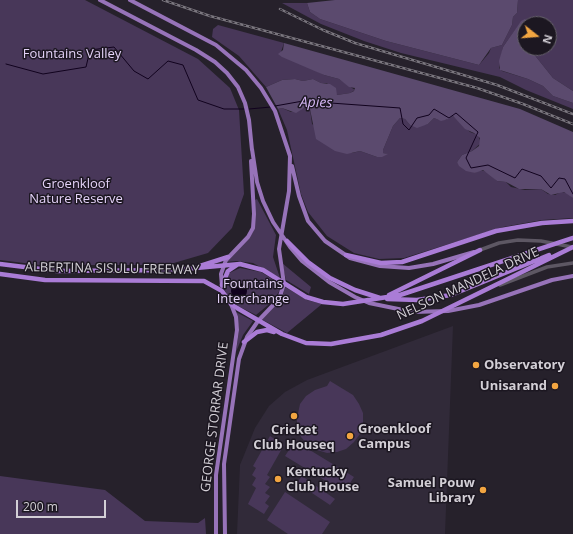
<!DOCTYPE html>
<style>
body{margin:0}
#map{position:relative;width:573px;height:534px;overflow:hidden;background:#26212b;font-family:"Open Sans",sans-serif}
canvas{display:block}
.north{position:absolute;left:517px;top:16px;width:40px;height:40px;box-sizing:border-box;background:#1c1721;border:1px solid #656169;border-radius:50%;rotate:107deg;font-size:11px;font-weight:700;line-height:16px;text-align:center;color:#d3cfd6}
.north::after{content:'';display:block;margin:auto;width:14px;height:18px;background:#f2a541;clip-path:polygon(50% 0,100% 100%,50% 72%,0 100%)}
.scale{position:absolute;left:16px;top:500px;width:90px;height:18px;box-sizing:border-box;border:2px solid #d3cfd6;border-top:0;padding-left:5px;font-size:12px;line-height:14px;white-space:nowrap;color:#d3cfd6;-webkit-text-stroke:3px #1c1721;paint-order:stroke}
</style>
<div id="map">
<canvas width="573" height="534"></canvas>
<div class="north">N</div>
<div class="scale">200 m</div>
</div>
<script>
const ctx = document.querySelector('canvas').getContext('2d');
ctx.lineJoin = 'round';
function fill(path, color) {
  ctx.fillStyle = color;
  ctx.fill(path, 'evenodd');
}
function toPath(rows) {
  const path = new Path2D();
  for (const r of rows) {
    if (r.length === 3) {
      path.moveTo(r[0] + r[2], r[1]);
      path.arc(r[0], r[1], r[2], 0, 2 * Math.PI);
      continue;
    }
    path.moveTo(r[0], r[1]);
    for (let i = 2; i < r.length; i += 2) path.lineTo(r[i], r[i + 1]);
  }
  return path;
}
function stroke(path, color, width, dash) {
  ctx.strokeStyle = color;
  ctx.lineWidth = width;
  ctx.lineCap = dash ? 'butt' : 'round';
  ctx.setLineDash(dash || []);
  ctx.stroke(path);
}
function label(font, color, halo, rows, align = 'center') {
  ctx.font = font + ' "Open Sans",sans-serif';
  ctx.lineWidth = 3;
  ctx.setLineDash([]);
  ctx.textBaseline = 'middle';
  ctx.strokeStyle = halo;
  ctx.fillStyle = color;
  for (const [text, x, y, turn = 0] of rows) {
    ctx.save();
    ctx.translate(x, y);
    ctx.rotate((+turn || 0) * Math.PI / 180);
    ctx.textAlign = isNaN(turn) ? turn : align;
    if (halo) ctx.strokeText(text, 0, 0);
    ctx.fillText(text, 0, 0);
    ctx.restore();
  }
}
fill(toPath([
 [453,326,445,534,237,534,240,465,255,428,269,406,285,392,307,380]
]), '#312a39');
fill(toPath([
 [0,0,85,0,198,59,230,88,239,110,244,194,232,228,208,253,167,265,40,265,0,260],
 [518,0,573,0,573,91,553,78,529,48,549,48,549,24,528,24,527,21,520,23,503,47,499,68,502,71,528,79,543,86,553,96,573,103,573,109,526,90,500,77,401,53,364,41,321,24,282,3,307,3,310,12,320,19,386,41,479,65,489,53,491,48,502,45,512,25,513,17,517,13],
 [218,25,284,43,281,52,324,75,339,79,355,90,350,93,337,95,327,83,321,83,313,79,303,81,295,79,282,80,266,87,239,56,212,37,213,29],
 [282,108,291,112,304,108,310,109,312,124,352,153,360,151,377,157,387,154,383,153,383,150,393,126,400,118,405,119,410,125,421,125,428,124,434,118,439,120,446,120,453,116,470,132,478,135,481,143,472,151,462,155,457,162,475,173,480,170,488,172,497,181,506,182,511,187,525,190,541,189,548,194,555,195,561,192,569,193,573,198,573,218,542,220,503,227,404,258,379,259,354,253,327,236,308,212,301,194,287,130,278,109],
 [257,199,276,235,273,257,280,278,253,263,236,261,225,262,253,232,255,226,255,200],
 [282,263,311,287,309,294,286,280],
 [240,268,261,272,280,284,280,290,273,301,256,315,236,305,227,296,223,285,227,274],
 [285,287,307,300,322,304,287,333,261,319,282,298],
 [236,312,253,321,243,335,236,352,239,330],
 [330,381,353,395,359,404,363,413,363,424,360,434,354,442,346,449,337,452,327,453,317,450,308,445,301,437,297,428,297,418,300,404,306,396,315,390,327,386],
 [270,436,284,445,267,475,270,477,265,484,270,487,265,493,270,496,265,503,269,506,264,514,248,504,256,488,252,485,256,478,252,475,256,468,253,466],
 [295,441,354,477,344,492,285,456],
 [0,476,105,490,145,521,198,523,205,518,206,534,0,534],
 [302,476,335,499,330,505,297,483],
 [285,492,330,522,322,534,288,534,267,520]
]), '#483759');
fill(toPath([
 [335,0,518,0,517,13,513,17,512,25,502,45,491,48,479,65,386,41,320,19,310,12,307,3],
 [525,19,528,24,525,24,525,48,529,48,553,78,573,91,573,103,553,96,543,86,528,79,500,70,499,61,503,47,521,21],
 [284,43,520,109,573,132,573,198,564,192,551,195,541,189,519,189,506,182,497,181,483,170,475,173,466,171,459,166,457,162,462,155,472,151,479,146,480,138,474,133,465,129,453,116,449,119,441,121,434,118,428,124,417,128,410,125,405,119,400,118,393,126,383,150,383,153,388,154,382,157,377,157,360,151,347,154,335,151,316,139,310,109,304,108,296,113,282,108,278,109,266,87,282,80,295,79,303,81,313,79,321,83,330,84,336,88,337,95,350,93,354,91,355,88,349,87,339,79,324,75,282,57,278,54,283,50]
]), '#5b4a6e');
fill(toPath([
 [239,291,8]
]), '#11021e');
stroke(toPath([
 [6,64,43,74,86,67,90,50,114,47,134,71,148,79,168,61,183,65,198,100,224,109,245,109],
 [275,106,303,101,400,108,403,124,409,130,417,118,429,115,434,109,449,118,456,113,478,132,466,158,471,168,488,165,515,178,522,169,541,176,551,188,559,178,565,179,573,194],
 [249,109,271,107]
]), '#11021e', 1);
stroke(toPath([
 [480,250,499,243,518,240,541,241,572,247],
 [500,285,547,267,573,263]
]), '#5d5763', 3.5);
stroke(toPath([
 [100,0,196,50,215,62,227,73,238,87,245,103,249,120,252,150],
 [130,0,216,45,246,70,261,88,275,111,290,156,289,191,279,249,284,284,279,299,258,321,247,337,239,359,224,464,225,534],
 [252,149,257,182,263,201,273,222,290,247,302,261,329,282,355,297,369,303,413,312,448,311,479,305,552,280,573,276],
 [292,166,299,196,308,221,325,241,350,258,380,266,409,268,433,264,474,252],
 [222,286,221,274,226,260,248,237,253,228,254,214,251,161],
 [216,534,216,475,237,330,236,317,231,304]
]), '#9773b9', 4);
stroke(toPath([
 [287,241,308,262,330,278,355,290,380,298],
 [346,255,381,263,402,262,496,231,542,223,573,221],
 [0,264,57,271,174,270,240,264,263,270,306,297,323,302,343,304,400,295,573,238],
 [200,266,228,257],
 [0,274,45,280,204,281,222,291,231,304,237,308,282,334,306,343,331,344,381,335,422,321,573,247],
 [222,285,228,271,237,265],
 [389,295,480,250],
 [387,299,417,300,451,295,549,255],
 [244,342,257,332,267,330,274,332]
]), '#aa7cd6', 4.5);
const rail = toPath([
 [163,0,210,16,477,88,523,104,573,124],
 [280,9,323,30,355,43,497,85,573,114]
]);
stroke(rail, '#7a767e', 2.5);
stroke(rail, '#1c1721', 1, [3]);
for (const [x, y, r, color] of [
 [476,365,4,"#f2a541"],
 [555,386,4,"#f2a541"],
 [294,416,4,"#f2a541"],
 [350,436,4,"#f2a541"],
 [278,479,4,"#f2a541"],
 [483,490,4,"#f2a541"]
]) {
  const dot = new Path2D();
  dot.arc(x, y, r, 0, 2 * Math.PI);
  ctx.fillStyle = color;
  ctx.fill(dot);
  stroke(dot, '#1c1721', 1.5);
}
label('13px', '#e4d2f8', '#1c1721', [
 ["Fountains Valley",72,54],
 ["Groenkloof",76,184],
 ["Nature Reserve",76,199],
 ["Fountains",253,284],
 ["Interchange",253,299]
]);
label('13px', '#d3cfd6', '#1c1721', [
 ["ALBERTINA SISULU FREEWAY",112,269,1],
 ["NELSON MANDELA DRIVE",468,284,-25],
 ["GEORGE STORRAR DRIVE",215,417,-83]
]);
label('bold 13px', '#d3cfd6', '#1c1721', [
 ["Observatory",484,365],
 ["Unisarand",547,386,"right"],
 ["Groenkloof",358,429],
 ["Campus",358,444],
 ["Cricket",294,430,"center"],
 ["Club Houseq",294,445,"center"],
 ["Kentucky",286,472],
 ["Club House",286,487],
 ["Samuel Pouw",475,483,"right"],
 ["Library",475,498,"right"]
], 'left');
label('italic 14px', '#d5b7f5', '#1c1721', [
 ["Apies",316,103,1]
]);
</script>
